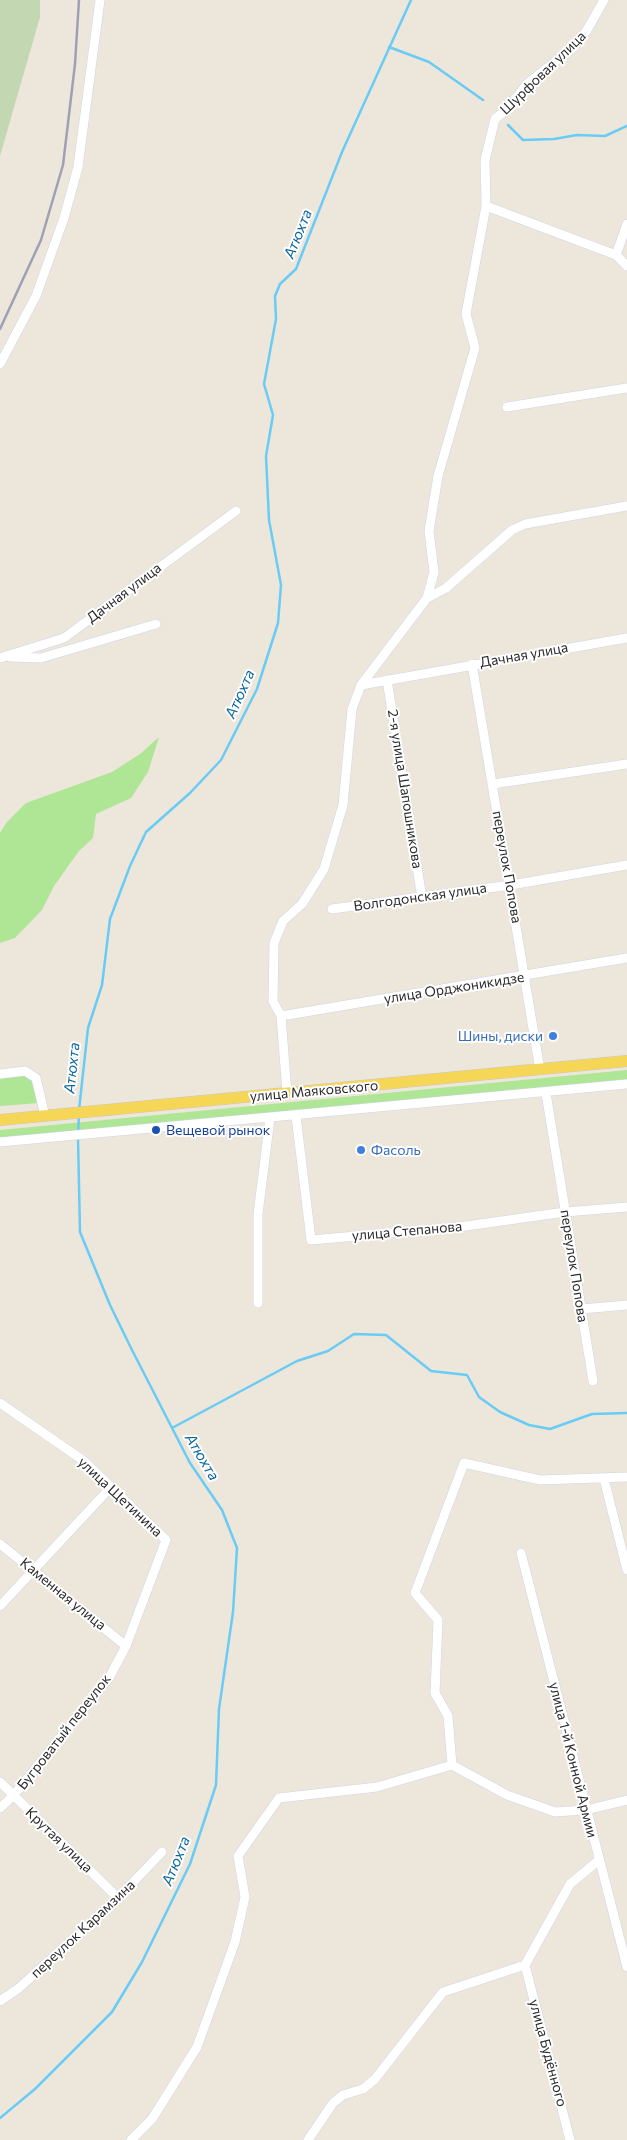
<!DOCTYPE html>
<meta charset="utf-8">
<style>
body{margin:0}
canvas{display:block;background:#ede6db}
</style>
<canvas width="627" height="2140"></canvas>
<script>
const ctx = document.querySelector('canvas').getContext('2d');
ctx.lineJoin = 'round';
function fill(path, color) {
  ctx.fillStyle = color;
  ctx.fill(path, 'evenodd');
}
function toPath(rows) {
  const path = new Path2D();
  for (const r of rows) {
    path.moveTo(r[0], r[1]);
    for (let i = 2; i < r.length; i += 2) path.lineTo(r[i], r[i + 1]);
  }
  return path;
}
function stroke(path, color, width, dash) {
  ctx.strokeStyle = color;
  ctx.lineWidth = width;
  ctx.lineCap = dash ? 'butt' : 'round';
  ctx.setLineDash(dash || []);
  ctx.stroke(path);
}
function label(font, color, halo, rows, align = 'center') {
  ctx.font = font + ' Commissioner,sans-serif';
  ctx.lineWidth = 4;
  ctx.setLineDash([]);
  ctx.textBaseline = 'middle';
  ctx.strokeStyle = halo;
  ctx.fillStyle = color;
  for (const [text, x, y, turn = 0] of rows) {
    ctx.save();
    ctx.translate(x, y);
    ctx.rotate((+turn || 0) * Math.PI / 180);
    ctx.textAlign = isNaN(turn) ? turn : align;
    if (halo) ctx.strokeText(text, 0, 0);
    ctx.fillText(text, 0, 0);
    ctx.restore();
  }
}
fill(toPath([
 [159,737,148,772,131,798,96,814,93,838,79,851,54,886,42,910,15,938,0,943,0,833,7,822,26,803,112,772,140,754],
 [627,1070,627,1080,0,1139,0,1130],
 [22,1074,34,1079,39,1103,0,1106,0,1076]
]), '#aee695');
fill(toPath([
 [0,0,40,0,40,17,0,156]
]), '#c3d7b2');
stroke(toPath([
 [389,47,429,62,483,100],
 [508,125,523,140,554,139,577,135,605,136,627,126],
 [79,1110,88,1028,102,985,110,919,130,866,146,832,190,793,221,760,257,689,278,623,281,585,269,520,266,456,273,415,264,384,276,319,275,296,280,284,296,269,342,152,411,0],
 [78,1133,79,1116],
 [172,1428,297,1361,328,1351,354,1334,386,1335,431,1371,467,1375,479,1397,500,1412,529,1425,550,1429,592,1414,627,1413],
 [0,2118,35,2089,112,2012,142,1962,190,1864,216,1785,219,1709,233,1612,237,1548,222,1510,190,1463,132,1350,110,1305,80,1232,78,1138]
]), '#6acbf4', 2.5);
const minor = toPath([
 [486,206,616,255,627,266],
 [616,255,627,224],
 [0,364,36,296,64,218,78,167,100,0],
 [507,407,627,388],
 [427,598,446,588,512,530,525,524,627,506],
 [10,657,41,658,156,624],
 [0,658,64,638,236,511],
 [472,664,540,1070],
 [387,680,422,898],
 [361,685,627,638],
 [493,784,627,764],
 [332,909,511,885,627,865],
 [281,1016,627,958],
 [0,1074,25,1071,36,1078,45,1116],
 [287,1093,281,1016,273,1001,274,943,283,921,302,904,324,869,343,805,352,709,361,685,427,598,434,572,429,531,438,476,475,348,466,314,486,206,485,160,495,119,507,109,528,83,574,47,587,30,604,0],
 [546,1093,593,1381],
 [296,1116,311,1240,459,1227,565,1212,627,1207],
 [0,1142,627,1084],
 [258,1303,258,1214,270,1118],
 [582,1309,627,1305],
 [0,1403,84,1461,166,1540,126,1646,109,1678,13,1796,0,1808],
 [604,1479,627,1570],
 [0,1544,126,1646],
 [521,1553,627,1967],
 [0,1606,111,1487],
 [452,1765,448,1716,435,1693,438,1620,415,1593,464,1463,540,1480,627,1477],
 [0,1782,118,1898],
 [525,1965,570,2140],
 [0,2001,19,1988,118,1898,162,1852],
 [131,2140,152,2119,197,2047,235,1942,245,1897,238,1856,279,1798,377,1787,452,1765,507,1795,555,1812,586,1810,627,1800],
 [308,2140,333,2103,343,2095,363,2089,375,2079,443,1992,525,1965,570,1884,599,1860]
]);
const major = toPath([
 [0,1120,627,1061]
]);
stroke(minor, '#d0d4e4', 10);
stroke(major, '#c8c8c8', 12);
stroke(minor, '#fff', 9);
stroke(major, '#f6d657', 11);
stroke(toPath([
 [0,329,41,240,63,165,75,64,79,0]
]), '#9ea1b5', 2.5);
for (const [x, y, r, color] of [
 [553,1036,5,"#3f7fe0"],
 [156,1130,5,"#1a4fb4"],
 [361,1150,5,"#3f7fe0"]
]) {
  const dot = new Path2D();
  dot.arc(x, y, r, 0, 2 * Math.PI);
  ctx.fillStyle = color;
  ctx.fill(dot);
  stroke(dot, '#fff', 2);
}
label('14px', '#2a2a2a', '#fff', [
 ["Шурфовая улица",543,73,-44],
 ["Дачная улица",124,593,-37],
 ["Дачная улица",524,655,-10],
 ["2-я улица Шапошникова",405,789,81],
 ["переулок Попова",507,867,80],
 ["Волгодонская улица",420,897,-8],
 ["улица Орджоникидзе",454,988,-9],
 ["улица Маяковского",314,1091,-5],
 ["улица Степанова",407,1231,-5],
 ["переулок Попова",574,1266,81],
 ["улица Щетинина",120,1497,43],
 ["Каменная улица",63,1594,39],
 ["Бугроватый переулок",64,1732,-52],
 ["улица 1-й Конной Армии",573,1760,76],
 ["Крутая улица",59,1840,44],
 ["переулок Карамзина",83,1929,-43],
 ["улица Будённого",548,2053,75]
]);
label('14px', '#366cbe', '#fff', [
 ["Шины, диски",543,1036],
 ["Фасоль",371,1150,"left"]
], 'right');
label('14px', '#164399', '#fff', [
 ["Вещевой рынок",166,1130]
], 'left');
label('italic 15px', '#0867a0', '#fff', [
 ["Атюхта",298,234,-68],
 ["Атюхта",240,694,-66],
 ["Атюхта",72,1068,-84],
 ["Атюхта",202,1457,59],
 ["Атюхта",176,1861,-68]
]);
</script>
